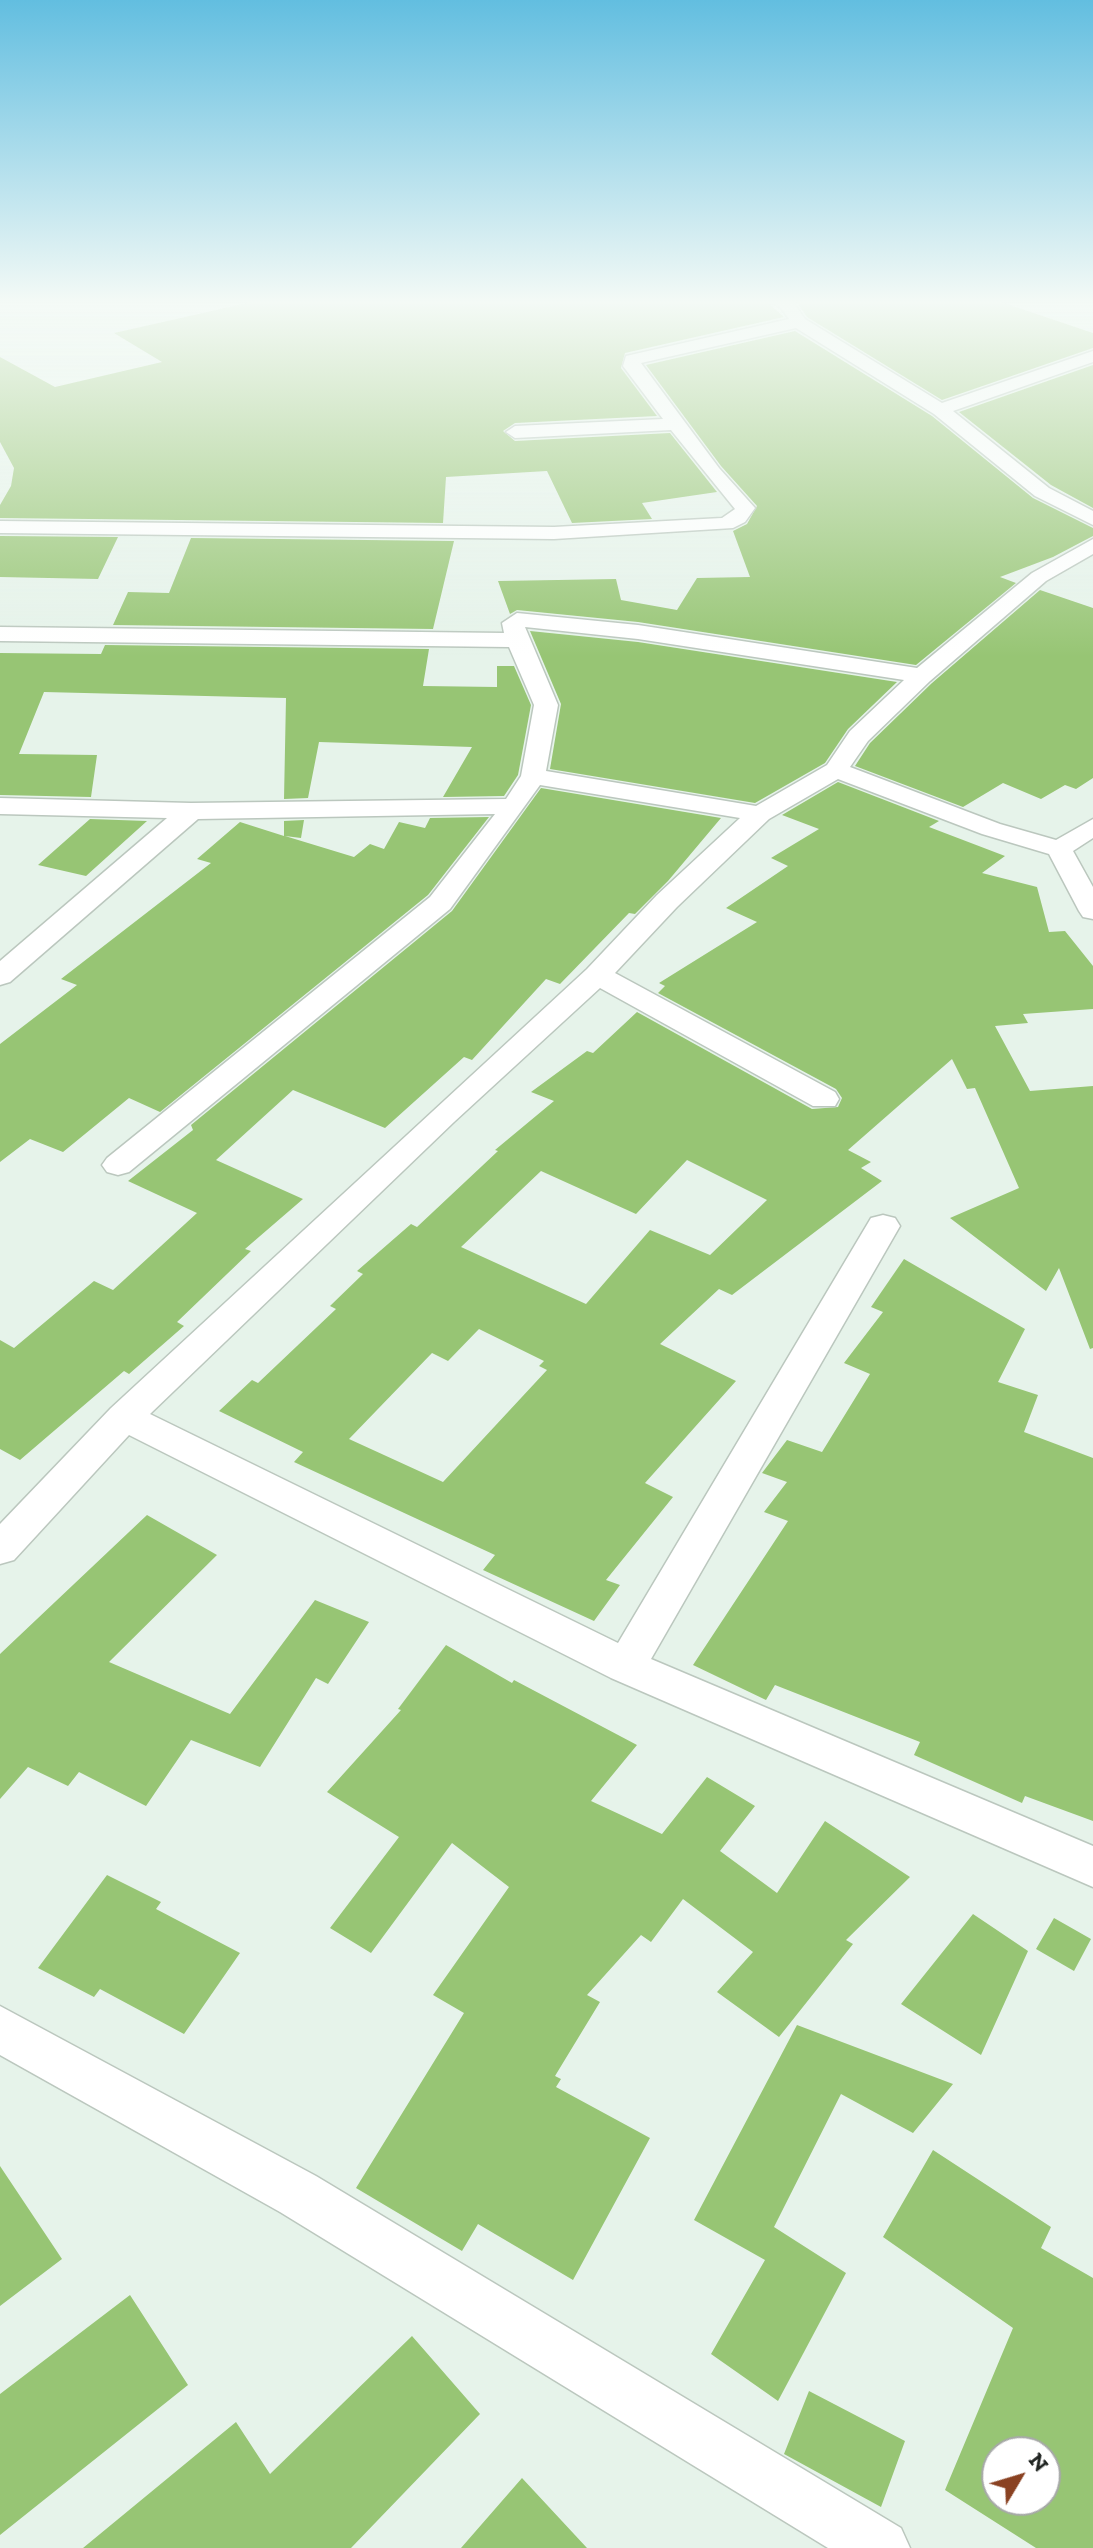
<!DOCTYPE html>
<style>
body{margin:0}
#map{position:relative;width:1093px;height:2548px;overflow:hidden;background:#e6f3ea;font-family:"Zilla Slab",serif}
canvas{display:block}
.north{position:absolute;left:981px;top:2436px;width:80px;height:80px;box-sizing:border-box;background:#fff;border:2px solid #a6a8a7;border-radius:50%;rotate:52deg;font-size:22px;font-weight:700;line-height:32px;text-align:center;color:#212522}
.north::after{content:'';display:block;margin:auto;width:28px;height:36px;background:#8a4222;clip-path:polygon(50% 0,100% 100%,50% 72%,0 100%)}
</style>
<div id="map">
<canvas width="1093" height="2548"></canvas>
<div class="north">N</div>
</div>
<script>
const ctx = document.querySelector('canvas').getContext('2d');
ctx.lineJoin = 'round';
function fill(path, color) {
  ctx.fillStyle = color;
  ctx.fill(path, 'evenodd');
}
function toPath(rows) {
  const path = new Path2D();
  for (const r of rows) {
    path.moveTo(r[0], r[1]);
    for (let i = 2; i < r.length; i += 2) path.lineTo(r[i], r[i + 1]);
  }
  return path;
}
function stroke(path, color, width, dash) {
  ctx.strokeStyle = color;
  ctx.lineWidth = width;
  ctx.lineCap = dash ? 'butt' : 'round';
  ctx.setLineDash(dash || []);
  ctx.stroke(path);
}
fill(toPath([
 [256,301,766,301,784,317,625,353,621,368,657,416,515,423,503,431,515,441,670,433,717,492,642,503,652,519,572,523,547,471,446,477,443,523,0,518,0,505,11,486,14,468,0,442,0,357,55,387,162,362,114,333],
 [796,301,998,301,1093,333,1093,348,942,400,807,317],
 [795,331,932,416,1033,498,1093,528,1093,536,1053,557,1000,577,1016,583,916,665,638,622,517,610,510,614,498,581,616,579,621,600,677,610,697,578,750,577,733,531,747,524,757,506,721,466,646,365],
 [1093,365,1093,508,1051,485,959,412],
 [0,536,118,537,98,579,0,577],
 [191,538,454,541,433,629,113,625,128,592,169,593],
 [1040,590,1093,608,1093,778,1076,789,1065,785,1041,799,1003,783,963,807,855,766,870,743,932,683],
 [530,631,638,642,897,682,848,729,825,763,755,803,550,769,561,704],
 [105,645,429,649,423,686,497,687,497,666,514,666,531,705,518,775,504,796,443,797,472,747,319,742,308,798,284,799,286,698,44,692,19,754,97,755,91,797,0,795,0,653,101,654],
 [838,782,939,821,929,827,1005,856,982,873,1037,887,1049,932,1065,931,1093,966,1093,1009,1023,1014,1028,1023,995,1026,1030,1091,1093,1086,1093,1348,1090,1349,1059,1268,1046,1291,950,1218,1019,1188,975,1088,967,1089,952,1059,848,1150,871,1162,861,1168,882,1181,732,1295,719,1289,660,1344,736,1381,645,1483,673,1497,606,1580,620,1585,594,1621,483,1570,495,1555,294,1462,303,1452,219,1411,252,1380,258,1383,336,1309,330,1306,363,1274,357,1271,411,1224,417,1227,498,1151,495,1150,554,1101,531,1092,587,1051,593,1053,637,1012,812,1109,838,1107,842,1098,836,1089,658,993,665,986,659,983,757,922,726,908,788,866,771,858,819,829,782,815],
 [687,1160,767,1200,710,1255,650,1230,586,1304,461,1247,541,1171,636,1214],
 [479,1329,544,1361,539,1366,547,1370,443,1482,349,1439,432,1353,448,1361],
 [541,788,721,818,668,881,635,914,629,913,560,984,546,979,472,1060,464,1057,385,1128,293,1090,216,1160,303,1199,245,1249,251,1251,177,1322,184,1326,129,1374,124,1371,20,1460,0,1449,0,1340,14,1348,94,1281,113,1290,197,1213,128,1181,193,1130,191,1125,452,911],
 [489,817,428,895,160,1112,129,1098,63,1152,30,1139,0,1162,0,1044,77,985,61,979,211,863,197,859,240,822,284,836,284,821,304,820,301,838,285,836,354,857,370,844,384,849,399,822,425,828,430,818],
 [90,819,147,821,86,876,38,865],
 [904,1259,1025,1329,998,1382,1038,1395,1024,1432,1093,1458,1093,1821,1025,1796,1022,1803,914,1755,920,1742,775,1685,766,1700,693,1665,788,1521,764,1512,787,1482,762,1473,787,1440,822,1452,870,1374,844,1363,883,1312,871,1307],
 [147,1515,217,1555,109,1662,230,1714,315,1600,369,1622,328,1684,316,1678,260,1767,191,1740,146,1806,79,1772,68,1786,28,1767,0,1799,0,1654],
 [446,1645,512,1683,514,1680,637,1745,591,1801,662,1834,707,1777,755,1806,720,1851,777,1893,825,1821,910,1877,846,1940,853,1944,779,2037,717,1992,753,1952,683,1899,651,1942,641,1935,587,1995,600,2002,555,2076,561,2079,556,2087,650,2138,573,2280,478,2224,462,2251,356,2188,464,2013,433,1995,509,1887,452,1843,371,1953,330,1928,399,1837,327,1792,401,1710,398,1709],
 [107,1875,161,1902,156,1909,240,1953,184,2034,100,1989,94,1997,38,1968],
 [973,1914,1028,1951,981,2055,901,2004],
 [1054,1918,1091,1939,1074,1971,1036,1949],
 [797,2025,953,2084,913,2133,841,2094,774,2227,846,2273,778,2401,711,2354,765,2260,694,2220],
 [933,2150,1051,2227,1041,2248,1093,2278,1093,2548,1036,2548,945,2490,1013,2328,883,2237],
 [997,2452,1045,2452,1045,2500,997,2500],
 [0,2166,62,2259,0,2306],
 [130,2295,188,2385,0,2535,0,2394],
 [412,2336,480,2414,351,2548,83,2548,236,2422,270,2474],
 [809,2391,905,2441,881,2507,784,2454],
 [522,2478,587,2548,461,2548]
]), '#97c574');
const street = toPath([
 [769,301,793,302,805,319,942,403,1093,351,1093,362,953,411,1049,488,1093,511,1093,525,1035,496,934,414,796,328,641,363,719,468,755,508,745,522,733,528,554,539,0,533,0,521,554,527,722,518,735,509,671,430,515,438,506,432,515,426,663,419,623,366,626,356,789,319,781,308,769,301],
 [1093,539,1093,554,1046,581,930,681,868,741,850,767,1000,824,1056,840,1093,819,1093,838,1073,851,1093,887,1093,919,1083,917,1079,911,1049,854,982,834,838,779,769,819,677,907,615,973,835,1092,839,1099,835,1106,813,1106,600,988,454,1122,150,1414,618,1643,871,1218,883,1215,895,1218,900,1226,651,1659,1093,1846,1093,1887,611,1678,129,1435,14,1560,0,1564,0,1524,111,1408,587,969,657,895,740,818,540,785,450,909,129,1172,118,1175,107,1172,102,1165,107,1158,430,897,495,814,198,819,10,982,0,985,0,961,167,818,0,814,0,798,191,803,506,799,521,776,534,705,509,647,0,641,0,627,504,633,502,623,517,613,638,625,917,668,1032,573,1093,539],
 [525,627,638,639,904,680,850,731,827,765,756,806,546,771,558,705,525,627],
 [0,2006,316,2176,901,2528,910,2548,828,2548,280,2212,0,2055,0,2006]
]);
stroke(street, '#bbc7be', 3);
fill(street, '#fff');
const sky = ctx.createLinearGradient(0, 0, 0, 657);
sky.addColorStop(0, '#62bee0');
sky.addColorStop(0.46, '#f4faf6');
sky.addColorStop(1, '#f4faf600');
ctx.fillStyle = sky;
ctx.fillRect(0, 0, 1093, 657);
</script>
